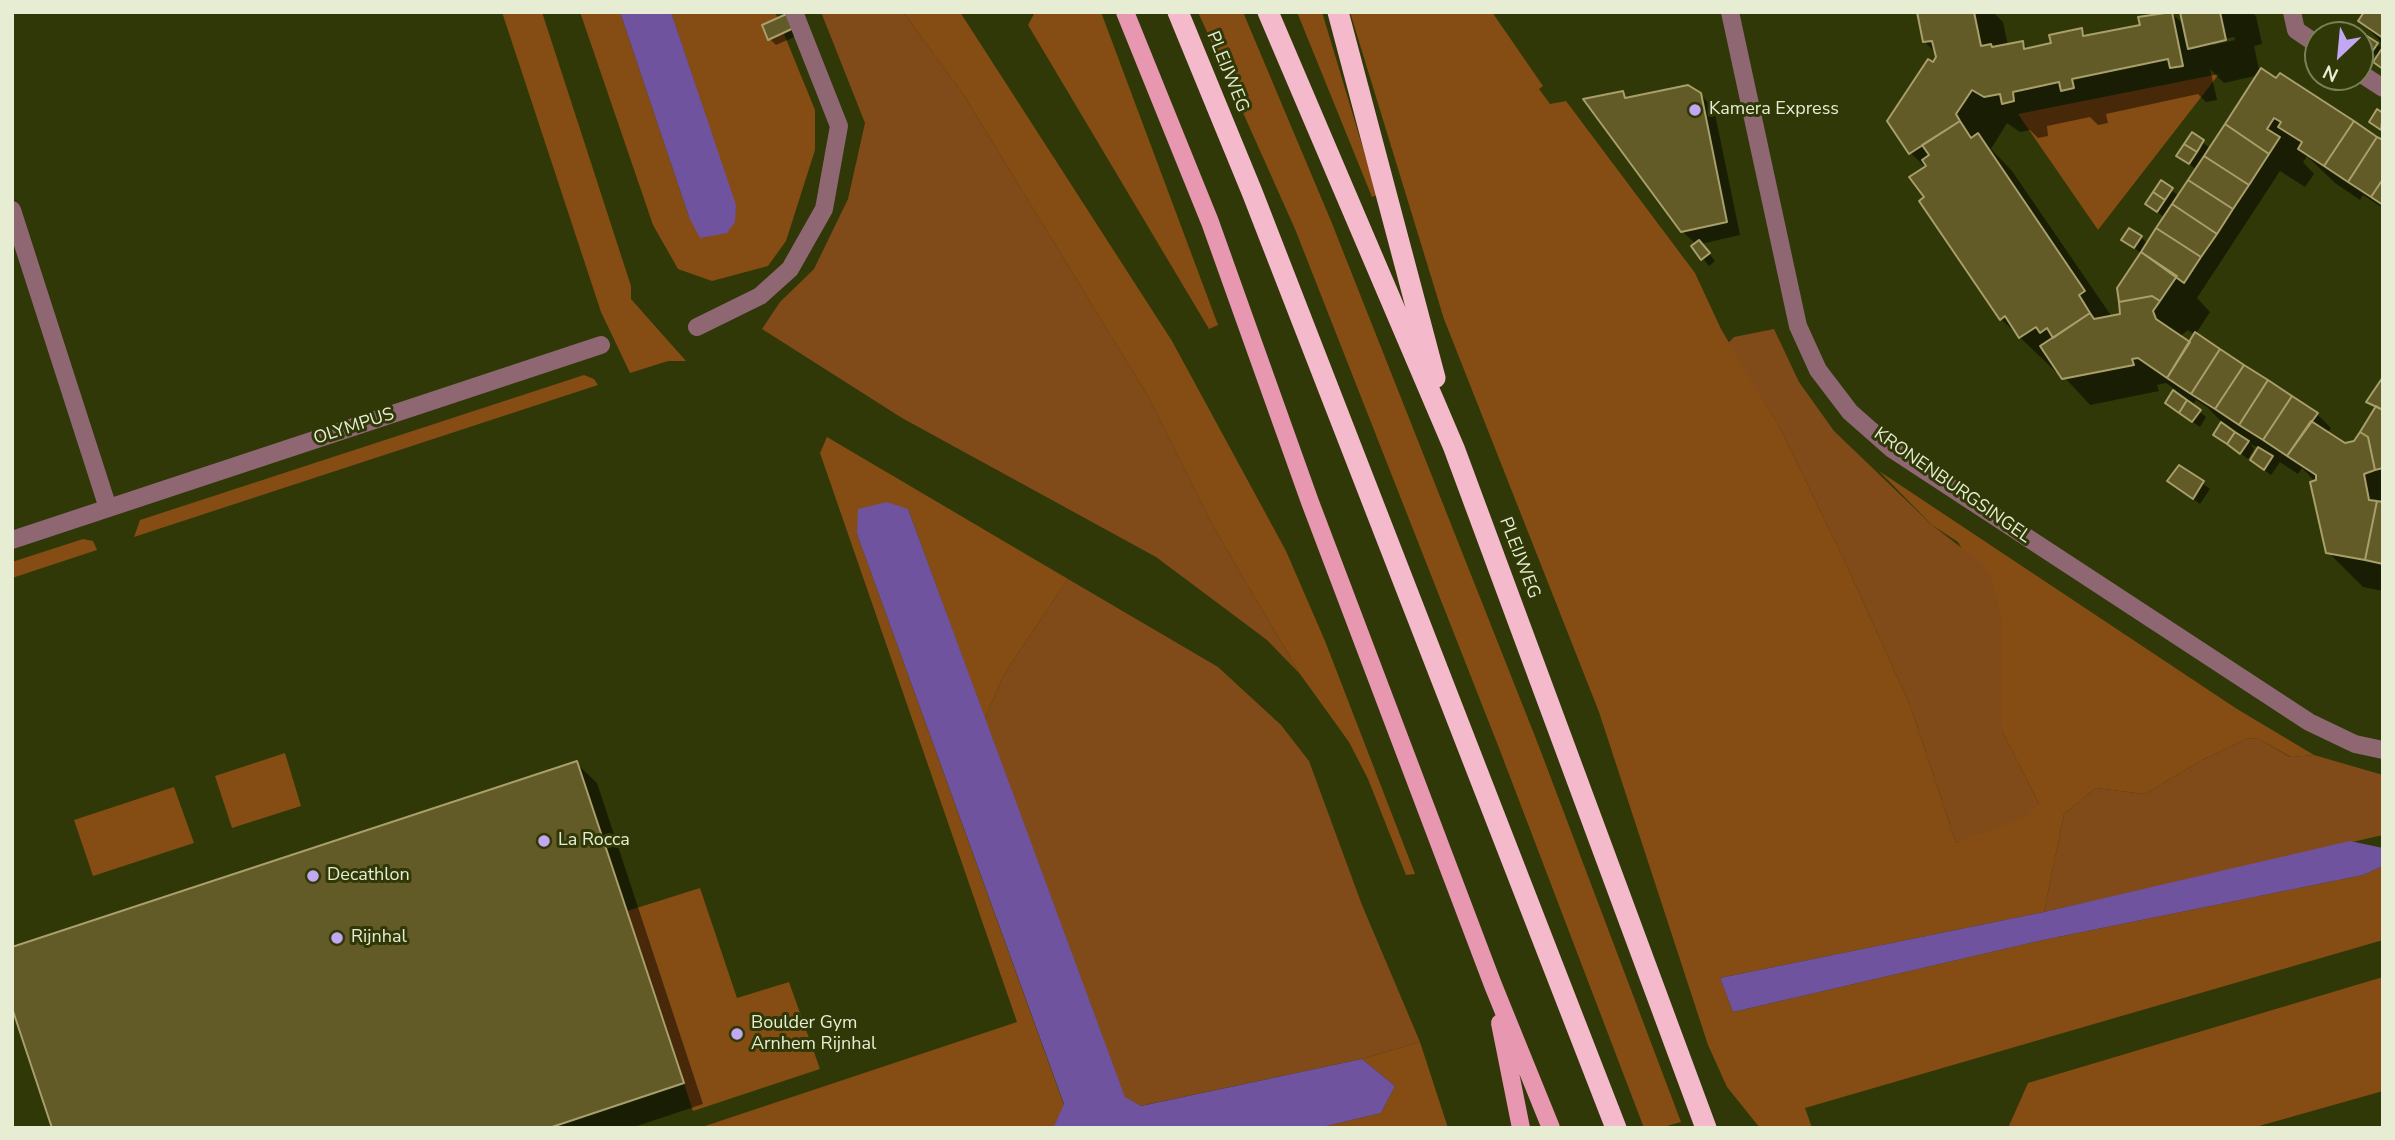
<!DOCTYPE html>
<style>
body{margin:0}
#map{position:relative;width:2395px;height:1140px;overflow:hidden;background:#2f3806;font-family:"Nunito Sans",sans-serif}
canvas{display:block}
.frame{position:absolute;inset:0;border:14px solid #e6edd3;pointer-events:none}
.north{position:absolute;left:2304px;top:21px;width:70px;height:70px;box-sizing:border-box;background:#2f3806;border:2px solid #788058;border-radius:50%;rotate:206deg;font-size:19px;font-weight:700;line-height:28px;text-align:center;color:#e6edd3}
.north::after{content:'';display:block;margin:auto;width:24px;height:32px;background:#c2a8f2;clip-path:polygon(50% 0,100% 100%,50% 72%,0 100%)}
</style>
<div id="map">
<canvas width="2395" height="1140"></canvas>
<div class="frame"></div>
<div class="north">N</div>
</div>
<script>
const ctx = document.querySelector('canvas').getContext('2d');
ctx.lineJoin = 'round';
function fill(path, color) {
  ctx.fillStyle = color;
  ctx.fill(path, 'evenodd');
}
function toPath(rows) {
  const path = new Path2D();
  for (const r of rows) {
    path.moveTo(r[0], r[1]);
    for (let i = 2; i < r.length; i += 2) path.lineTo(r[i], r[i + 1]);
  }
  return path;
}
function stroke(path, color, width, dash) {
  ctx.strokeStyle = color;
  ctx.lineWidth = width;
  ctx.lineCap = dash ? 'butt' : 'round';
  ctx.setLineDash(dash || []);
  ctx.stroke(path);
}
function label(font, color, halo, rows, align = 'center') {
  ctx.font = font + ' "Nunito Sans",sans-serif';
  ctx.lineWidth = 6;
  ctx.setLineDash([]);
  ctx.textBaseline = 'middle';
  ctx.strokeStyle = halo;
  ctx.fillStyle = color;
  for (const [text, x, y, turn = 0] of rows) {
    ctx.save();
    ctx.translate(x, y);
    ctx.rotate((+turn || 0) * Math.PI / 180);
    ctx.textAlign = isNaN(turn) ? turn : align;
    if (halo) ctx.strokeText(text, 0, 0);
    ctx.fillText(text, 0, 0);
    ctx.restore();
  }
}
fill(toPath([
 [502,12,542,12,631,286,631,299,686,361,668,361,630,373,601,312],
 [580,12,620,12,689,217,735,205,671,12,775,12,815,110,815,150,786,241,768,266,712,281,678,269,653,225],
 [903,12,960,12,1172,341,1286,551,1325,641,1415,874,1406,875,1368,779,1349,742,1300,674,1214,528,1149,398,963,94],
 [1035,12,1101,12,1218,325,1209,329,1028,25],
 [1198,12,1243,12,1331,221,1538,744,1681,1122,1660,1128,1644,1128,1499,748,1295,229],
 [1297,12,1322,12,1377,195,1372,197],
 [1350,12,1492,12,1543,86,1539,89,1550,104,1566,101,1695,273,1721,329,1781,430,1846,564,1910,705,1956,843,2039,804,2002,731,2002,618,1958,542,1932,525,1879,471,2237,709,2314,755,2291,757,2259,739,2249,738,2202,760,2145,794,2096,788,2064,814,2044,912,1720,978,1733,1012,2043,940,2363,875,2383,866,2383,940,1805,1108,1812,1128,1760,1128,1727,1087,1708,1045,1599,712,1444,319],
 [2219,74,2098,230,2018,114],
 [584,375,594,379,598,385,134,537,140,520],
 [827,437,1068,579,1003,676,985,719,908,509,857,534,1064,1105,1053,1128,699,1128,1017,1022,820,453],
 [83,539,93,541,97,550,12,578,12,562],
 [285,753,301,806,232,828,215,776],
 [174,787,194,843,93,876,74,820],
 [700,888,737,998,789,982,820,1069,693,1111,627,911],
 [2383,977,2383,1091,2252,1128,2008,1128,2028,1083],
 [1420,1042,1448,1128,1318,1128,1381,1113,1395,1086,1362,1059]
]), '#854d14');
fill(toPath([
 [821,12,903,12,963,94,1149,398,1214,528,1300,674,1267,640,1156,557,902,418,762,329,780,302,814,269,848,199,865,123],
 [1774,329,1799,382,1834,431,1932,525,1980,562,1991,576,2002,618,2002,731,2039,804,2027,816,1956,843,1910,705,1846,564,1781,430,1728,343,1734,337],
 [1068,579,1218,667,1281,725,1309,761,1362,905,1420,1042,1362,1059,1140,1106,1125,1098,985,719,1003,676],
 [2249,738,2259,739,2290,757,2314,755,2383,775,2383,835,2044,912,2064,814,2096,788,2145,794,2202,760]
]), '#804b19');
fill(toPath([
 [620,12,671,12,736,205,735,222,727,233,700,238,689,217],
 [887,502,908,509,1125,1097,1141,1106,1362,1059,1395,1086,1381,1113,1318,1128,1053,1128,1064,1104,857,534,858,509],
 [2350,841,2383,848,2383,866,2363,875,2043,940,1733,1012,1720,978,2044,912]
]), '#70539e');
fill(toPath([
 [1919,12,1993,12,2003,22,2008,46,2022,43,2029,49,2053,44,2081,30,2088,37,2142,26,2141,18,2170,12,2185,26,2181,12,2252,12,2256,16,2262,44,2254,46,2260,74,2383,142,2383,208,2363,195,2360,200,2335,183,2307,156,2303,162,2314,174,2305,187,2280,171,2197,298,2210,312,2195,335,2317,414,2331,428,2327,433,2345,445,2355,443,2376,410,2369,402,2383,380,2383,591,2363,587,2328,552,2316,482,2302,468,2298,474,2280,462,2271,475,2259,466,2259,449,2250,443,2254,449,2248,459,2215,435,2223,423,2207,407,2196,400,2192,406,2206,417,2200,427,2174,409,2167,403,2176,390,2166,383,2157,385,2159,391,2090,405,2058,370,2056,372,2001,319,1921,201,1926,198,1926,168,1911,153,1889,121,1934,64,1937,54,1925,42],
 [2234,37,2235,40,2213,45,2213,41],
 [2210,69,2224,83,2259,75,2211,149,2192,134,2178,156,2197,170,2179,196,2161,182,2147,204,2165,218,2148,244,2141,237,2123,239,2142,254,2122,315,2112,317,2012,171,1991,149,2007,123,2020,132,2030,130,2038,138,2048,136,2047,126,2090,117,2098,125,2108,123,2106,114,2198,94,2206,102,2217,100],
 [2188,330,2195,335,2190,344,2179,337],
 [2383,12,2383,44,2360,21],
 [791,14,803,33,776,45,770,39],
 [2377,44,2383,50,2383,69,2375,62,2378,57,2363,45],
 [1622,93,1628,99,1700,94,1714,109,1740,235,1701,244,1715,261,1709,266,1694,247,1696,244,1682,231],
 [2179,467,2210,489,2200,504,2170,481],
 [576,763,597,783,703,1104,631,1128,54,1128]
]), '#0007');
const building = toPath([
 [791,12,798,26,768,40,762,25,791,12],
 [1917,12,1974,12,1981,46,1991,44,1992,47,2023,41,2024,49,2051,43,2049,35,2082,28,2083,36,2140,25,2138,17,2172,12,2183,66,2170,68,2168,59,2072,79,2074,88,2061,91,2059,82,2013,92,2014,101,2002,104,2000,94,1984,97,1972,90,1956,114,1960,121,1909,154,1887,121,1928,59,1933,62,1936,57,1932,41,1923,42,1917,12],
 [2180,12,2220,12,2226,40,2188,49,2180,12],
 [2364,12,2383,12,2383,38,2358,21,2364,12],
 [2367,36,2378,43,2372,52,2361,45,2367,36],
 [2383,47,2383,69,2373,62,2383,47],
 [2261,68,2276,78,2280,73,2354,121,2324,166,2298,149,2302,142,2278,127,2281,122,2274,118,2267,129,2280,137,2269,154,2225,124,2261,68],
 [1688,85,1701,93,1727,222,1681,232,1583,99,1623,91,1625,98,1688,85],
 [2377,109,2383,113,2381,130,2369,122,2377,109],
 [1960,121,1971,138,1978,133,2085,291,2079,295,2090,313,2053,338,2047,328,2040,333,2036,327,2019,338,2005,316,2000,320,1919,201,1924,197,1909,177,1926,166,1922,160,1929,155,1922,145,1960,121],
 [2354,121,2377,137,2348,182,2324,166,2354,121],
 [2225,124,2269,154,2249,185,2204,156,2225,124],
 [2192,132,2204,140,2197,152,2184,144,2192,132],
 [2377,137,2383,140,2383,179,2371,197,2348,182,2377,137],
 [2184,144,2197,152,2189,164,2176,156,2184,144],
 [2204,156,2249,185,2233,209,2188,180,2204,156],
 [2383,179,2383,205,2371,197,2383,179],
 [2161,180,2173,188,2165,200,2153,192,2161,180],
 [2188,180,2233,209,2217,234,2172,204,2188,180],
 [2153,192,2165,200,2157,212,2145,204,2153,192],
 [2172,204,2217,234,2201,257,2156,228,2172,204],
 [2129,228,2142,236,2134,248,2121,240,2129,228],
 [2156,228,2201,257,2184,283,2141,252,2156,228],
 [1699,240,1710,253,1701,260,1691,246,1699,240],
 [2141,252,2177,276,2160,301,2152,296,2119,302,2117,288,2141,252],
 [2152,296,2160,301,2153,311,2156,319,2190,342,2167,378,2138,358,2132,359,2134,365,2062,379,2040,346,2090,313,2094,319,2120,314,2119,302,2152,296],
 [2195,332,2220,349,2191,394,2167,378,2195,332],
 [2220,349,2244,365,2215,409,2191,394,2220,349],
 [2244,365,2268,380,2239,425,2215,409,2244,365],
 [2383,377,2383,410,2366,402,2383,377],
 [2268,380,2292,396,2263,440,2239,425,2268,380],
 [2173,390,2187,400,2179,413,2165,403,2173,390],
 [2292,396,2318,413,2287,456,2263,440,2292,396],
 [2187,400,2201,410,2192,422,2179,413,2187,400],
 [2376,406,2383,410,2383,468,2375,470,2368,437,2360,432,2376,406],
 [2311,421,2345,443,2354,441,2360,432,2368,437,2375,470,2364,474,2369,500,2377,501,2365,560,2326,553,2310,482,2316,480,2316,475,2287,456,2311,421],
 [2221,422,2235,432,2227,444,2213,435,2221,422],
 [2235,432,2249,441,2240,454,2227,444,2235,432],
 [2258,447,2273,456,2264,470,2250,460,2258,447],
 [2179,465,2204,481,2193,499,2167,481,2179,465],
 [2377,501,2383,502,2383,564,2365,560,2377,501],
 [577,761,684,1083,549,1128,52,1128,12,1008,12,947,577,761]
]);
fill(building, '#625a27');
stroke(building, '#a89f6b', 2);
stroke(toPath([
 [1730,12,1798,326,1818,370,1850,412,1892,449,2309,722,2355,744,2383,750],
 [2292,12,2296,30,2318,45],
 [2360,73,2383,88],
 [12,210,108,508],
 [697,327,760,296,790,269,824,209,839,126,794,12],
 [12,540,601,345]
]), '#8e6772', 18);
stroke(toPath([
 [1125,12,1210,222,1310,502,1493,985,1551,1128],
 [1500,1023,1521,1128]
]), '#e897b0', 18);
stroke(toPath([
 [1178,12,1252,192,1616,1128],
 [1268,12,1454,448,1706,1128],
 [1338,12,1435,378]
]), '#f4b9ca', 21);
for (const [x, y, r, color] of [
 [1695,110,7,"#c2a8f2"],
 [544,841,7,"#c2a8f2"],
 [313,876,7,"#c2a8f2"],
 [337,938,7,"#c2a8f2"],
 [737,1034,7,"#c2a8f2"]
]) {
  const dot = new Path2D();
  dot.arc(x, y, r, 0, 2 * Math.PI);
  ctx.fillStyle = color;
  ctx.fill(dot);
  stroke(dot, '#2f3806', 2.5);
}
label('18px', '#e6edd3', '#2f3806', [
 ["PLEIJWEG",1227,72,68],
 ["OLYMPUS",354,427,-18],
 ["KRONENBURGSINGEL",1952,486,35],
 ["PLEIJWEG",1519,558,69]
]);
label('18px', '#e6edd3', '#2f3806', [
 ["Kamera Express",1709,110],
 ["La Rocca",558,841],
 ["Decathlon",327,876],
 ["Rijnhal",351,938],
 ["Boulder Gym",751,1024],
 ["Arnhem Rijnhal",751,1045]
], 'left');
</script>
